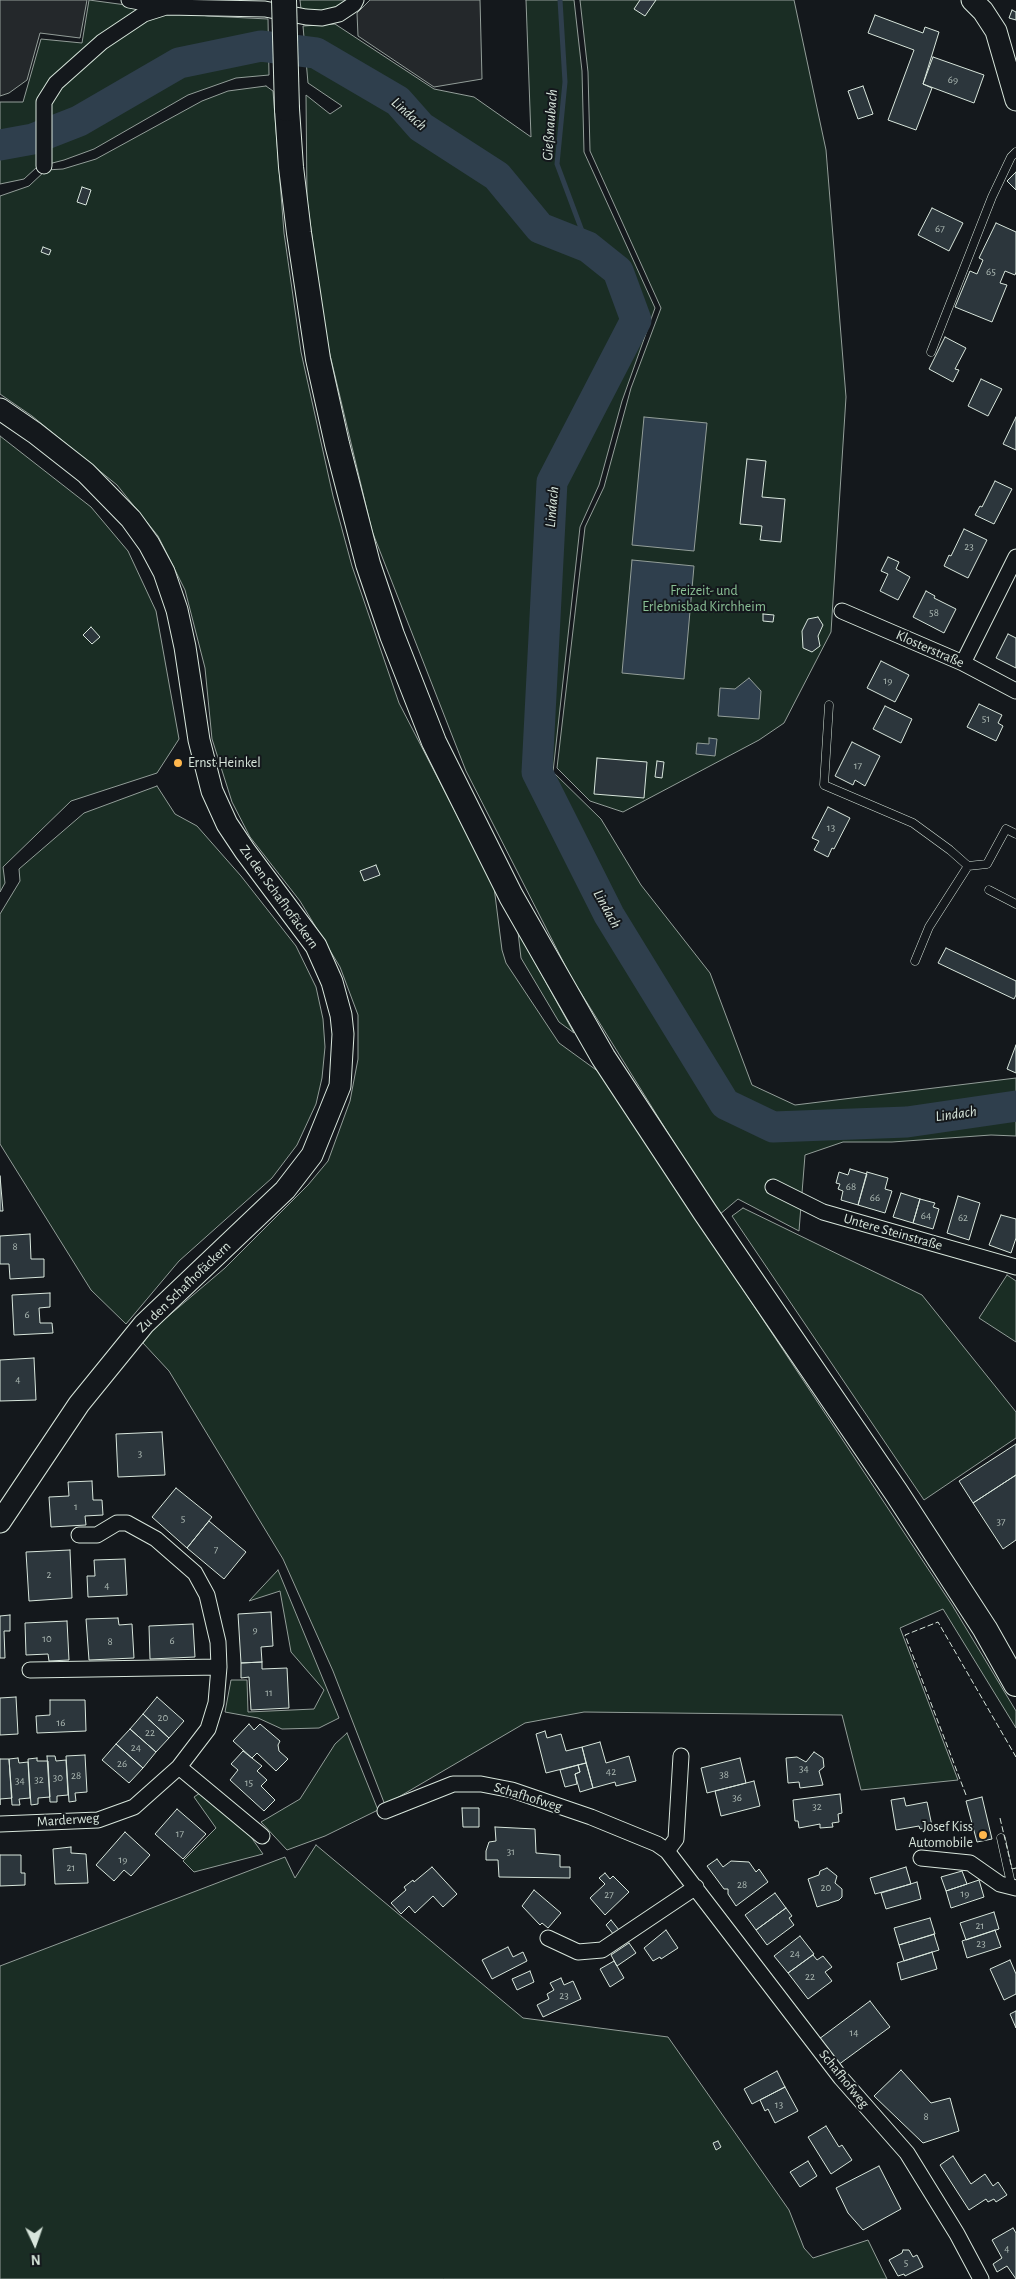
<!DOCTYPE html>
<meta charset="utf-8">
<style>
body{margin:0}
#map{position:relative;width:1016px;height:2279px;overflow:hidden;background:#14181c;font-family:"Alegreya Sans",sans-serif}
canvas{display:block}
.north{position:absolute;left:10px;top:2219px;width:50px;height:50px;-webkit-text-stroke:4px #14181c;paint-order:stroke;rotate:177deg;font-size:14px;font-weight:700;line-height:20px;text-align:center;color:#d8e6dc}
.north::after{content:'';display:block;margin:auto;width:18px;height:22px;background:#d8e6dc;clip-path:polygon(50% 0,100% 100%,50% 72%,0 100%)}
</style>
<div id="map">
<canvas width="1016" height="2279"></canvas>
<div class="north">N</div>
</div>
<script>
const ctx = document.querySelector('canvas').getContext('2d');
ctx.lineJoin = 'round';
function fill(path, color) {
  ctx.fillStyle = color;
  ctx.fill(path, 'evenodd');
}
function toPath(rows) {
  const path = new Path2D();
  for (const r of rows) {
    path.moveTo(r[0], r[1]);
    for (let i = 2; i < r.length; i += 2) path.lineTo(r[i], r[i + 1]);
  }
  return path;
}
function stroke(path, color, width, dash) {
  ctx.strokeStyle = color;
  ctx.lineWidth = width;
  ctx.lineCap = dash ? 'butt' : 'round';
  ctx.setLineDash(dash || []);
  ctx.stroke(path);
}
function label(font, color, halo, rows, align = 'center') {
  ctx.font = font + ' "Alegreya Sans",sans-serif';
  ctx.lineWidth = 4;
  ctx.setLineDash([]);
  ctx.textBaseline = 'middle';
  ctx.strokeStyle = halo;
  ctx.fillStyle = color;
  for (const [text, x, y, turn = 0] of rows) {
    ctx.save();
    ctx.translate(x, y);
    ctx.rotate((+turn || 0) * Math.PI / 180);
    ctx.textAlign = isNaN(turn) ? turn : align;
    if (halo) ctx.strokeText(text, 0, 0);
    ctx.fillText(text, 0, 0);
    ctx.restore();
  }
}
const green = toPath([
 [89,0,208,16,268,19,269,75,236,78,188,95,94,149,64,160,37,167,24,179,0,184,0,102,23,102,41,39,82,43,89,0],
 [300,0,348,0,337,7,318,12,301,9,300,0],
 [526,0,574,0,582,71,584,152,655,308,622,401,599,485,580,527,553,772,601,819,641,885,710,973,752,1085,795,1105,1016,1078,1016,1136,991,1135,892,1142,843,1142,805,1155,799,1231,738,1199,719,1215,571,977,466,771,372,531,326,338,307,200,306,95,330,114,342,106,308,83,303,26,335,24,434,89,474,97,531,137,526,0],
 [580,0,794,0,826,150,846,397,831,632,784,723,759,740,623,812,590,801,557,768,585,527,604,487,631,388,661,308,590,151,588,72,580,0],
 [266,86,273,91,284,233,301,352,333,496,352,566,399,703,494,887,502,950,506,963,559,1043,599,1072,952,1605,1016,1711,1016,1728,943,1609,900,1628,958,1780,861,1790,842,1715,584,1712,525,1723,385,1805,333,1671,283,1559,169,1371,143,1343,153,1329,225,1268,308,1185,328,1161,350,1101,358,1059,358,1015,340,967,300,901,250,837,232,802,212,739,205,668,185,590,158,536,117,485,32,416,0,394,0,196,29,186,46,170,63,169,96,159,202,101,228,91,266,86],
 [0,436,91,507,128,551,156,611,179,739,157,773,71,801,3,867,5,883,0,892,0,436],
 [157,786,175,814,197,826,241,876,296,946,316,987,323,1019,325,1047,322,1078,316,1104,297,1145,272,1178,179,1261,126,1324,91,1290,0,1144,0,914,20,881,19,869,84,813,157,786],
 [518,932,574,1033,559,1022,521,958,518,932],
 [743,1208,922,1295,1016,1412,1016,1438,924,1500,732,1216,743,1208],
 [1007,1275,1016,1281,1016,1342,979,1318,1007,1275],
 [278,1570,339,1718,319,1728,282,1729,258,1718,225,1712,231,1680,247,1680,248,1712,314,1709,324,1690,291,1652,280,1591,249,1601,278,1570],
 [347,1733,378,1810,325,1836,287,1850,261,1822,300,1799,335,1744,347,1733],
 [200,1793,251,1837,263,1854,194,1872,183,1861,216,1828,194,1797,200,1793],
 [316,1845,523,2018,668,2037,789,2210,804,2248,813,2258,868,2240,887,2279,0,2279,0,1966,285,1857,295,1878,316,1845]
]);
fill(green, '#1a2d24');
stroke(green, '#939e99', 1);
const parking = toPath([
 [0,0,87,0,80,38,40,33,27,80,9,93,0,96,0,0],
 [370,0,480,0,482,79,434,87,358,36,357,13,370,0]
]);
fill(parking, '#24282b');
stroke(parking, '#939e99', 1);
const water = toPath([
 [644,417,707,423,694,551,632,545,644,417],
 [632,560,694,566,684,679,622,673,632,560],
 [749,678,761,691,759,719,718,716,720,688,735,689,749,678],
 [709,738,717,739,715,756,696,754,697,743,709,744,709,738]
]);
fill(water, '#2f3f4d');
stroke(water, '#939e99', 1);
stroke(toPath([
 [560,0,565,82,557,164,588,247]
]), '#2f3f4d', 5);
stroke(toPath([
 [0,145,33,139,79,121,179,63,261,46,316,53,398,101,421,127,497,176,540,228,588,247,618,271,636,320,552,482,537,772,609,915,725,1104,773,1127,907,1122,1016,1106]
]), '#2f3f4d', 31);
const building = toPath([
 [640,0,656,0,645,16,634,9,640,0],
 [1012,10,1016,12,1016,20,1009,18,1012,10],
 [875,15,923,33,925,27,939,32,923,84,932,88,916,130,888,120,914,50,868,33,875,15],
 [933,57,984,75,974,103,923,84,933,57],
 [863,86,873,114,858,119,848,91,863,86],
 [1016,172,1016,190,1007,181,1016,172],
 [82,187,91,190,86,205,77,202,82,187],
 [932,208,963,223,949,251,918,235,932,208],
 [996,223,1016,232,1016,272,1015,275,1005,271,1000,283,1007,285,992,322,955,307,970,271,977,274,983,260,979,258,996,223],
 [43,247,51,250,49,255,41,252,43,247],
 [945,337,966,348,955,369,959,370,953,382,929,369,945,337],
 [981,379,1002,389,988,416,968,406,981,379],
 [1016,417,1016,450,1003,444,1016,417],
 [747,459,766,461,762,497,785,499,781,542,760,540,762,526,740,524,747,459],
 [995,481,1012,489,994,524,975,515,980,506,982,507,995,481],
 [964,529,987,540,968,578,944,566,949,555,951,556,964,529],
 [888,557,899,562,896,569,910,577,898,600,880,591,888,574,881,571,888,557],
 [926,591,935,596,934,598,956,609,944,633,913,617,926,591],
 [763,614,774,615,773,622,763,621,763,614],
 [818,617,823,625,818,636,820,646,812,652,803,648,802,631,808,619,818,617],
 [91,627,100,637,92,644,83,635,91,627],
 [1008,634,1016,638,1016,668,996,658,1008,634],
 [881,661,909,675,895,702,867,688,881,661],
 [979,704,1002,715,998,723,1003,726,996,741,967,727,979,704],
 [885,706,912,719,901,743,873,729,885,706],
 [852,742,880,756,865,786,855,780,853,785,835,776,852,742],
 [597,758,647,762,644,798,594,794,597,758],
 [657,761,664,762,662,778,655,777,657,761],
 [828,807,850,818,834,849,832,848,828,857,814,850,819,841,812,838,828,807],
 [376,865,380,875,364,881,360,871,376,865],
 [946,948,1016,981,1016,995,1014,999,938,963,946,948],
 [1016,1045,1016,1073,1007,1069,1016,1045],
 [850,1169,867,1174,858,1205,841,1200,843,1191,838,1189,840,1184,836,1183,839,1172,848,1175,850,1169],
 [867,1172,888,1178,885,1189,892,1191,885,1213,858,1205,867,1172],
 [0,1176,3,1211,0,1211,0,1176],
 [901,1193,920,1199,913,1223,893,1217,901,1193],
 [958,1196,980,1203,969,1240,947,1233,958,1196],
 [920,1199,935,1203,933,1207,939,1209,933,1229,913,1223,920,1199],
 [1001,1215,1016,1219,1016,1238,1011,1253,989,1245,1001,1215],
 [30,1234,31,1259,44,1259,44,1277,10,1279,9,1264,0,1264,0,1236,30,1234],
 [50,1293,50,1307,39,1308,40,1323,52,1323,53,1333,14,1335,12,1295,50,1293],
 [34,1358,36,1400,0,1401,0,1360,34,1358],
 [162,1432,165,1475,118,1477,116,1434,162,1432],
 [1016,1444,1016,1475,973,1503,959,1481,1016,1444],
 [1016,1475,1016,1540,1003,1549,973,1503,1016,1475],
 [92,1481,93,1500,102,1500,103,1515,85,1516,86,1525,51,1527,49,1497,69,1496,68,1482,92,1481],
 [176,1488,212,1517,187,1548,152,1517,176,1488],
 [209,1521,246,1552,224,1579,187,1548,209,1521],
 [70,1550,72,1598,29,1601,26,1552,70,1550],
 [125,1559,127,1595,88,1597,87,1576,95,1576,94,1560,125,1559],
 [271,1612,273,1646,261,1647,262,1662,241,1663,238,1614,271,1612],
 [10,1615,10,1631,4,1631,5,1658,0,1658,0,1616,10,1615],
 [118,1618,119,1625,132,1624,134,1658,89,1660,86,1619,118,1618],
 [67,1621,69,1660,49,1661,48,1654,26,1655,25,1623,67,1621],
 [193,1624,195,1657,150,1659,149,1626,193,1624],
 [262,1662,262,1669,287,1668,289,1708,251,1710,249,1677,241,1678,241,1663,262,1662],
 [16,1697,18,1734,0,1735,0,1698,16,1697],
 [157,1697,184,1721,169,1738,143,1714,157,1697],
 [50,1700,85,1700,86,1731,37,1733,36,1716,50,1715,50,1700],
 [143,1714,169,1738,156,1752,130,1729,143,1714],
 [249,1724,254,1730,260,1724,280,1741,278,1745,279,1751,288,1759,276,1771,257,1753,252,1758,233,1741,249,1724],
 [130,1729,156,1752,143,1768,116,1744,130,1729],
 [545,1731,547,1738,561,1734,566,1751,582,1747,586,1763,546,1773,536,1734,545,1731],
 [600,1742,606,1763,629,1756,636,1781,616,1786,615,1782,593,1788,582,1747,600,1742],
 [116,1744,143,1768,129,1783,102,1760,116,1744],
 [243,1751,262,1766,257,1771,267,1780,261,1786,275,1800,264,1811,230,1780,238,1770,231,1764,243,1751],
 [814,1752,823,1758,824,1767,819,1771,823,1785,800,1788,799,1782,788,1783,786,1758,797,1757,806,1762,814,1752],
 [85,1755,87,1792,75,1793,76,1801,69,1802,66,1756,85,1755],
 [47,1756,55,1756,56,1761,66,1760,68,1795,57,1796,57,1802,50,1802,47,1756],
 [18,1758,19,1763,28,1762,30,1798,19,1799,20,1805,12,1805,9,1759,18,1758],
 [37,1758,37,1761,48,1761,50,1797,38,1798,38,1804,31,1805,28,1759,37,1758],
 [740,1758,746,1783,707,1793,701,1768,740,1758],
 [0,1759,9,1759,12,1798,0,1799,0,1805,0,1759],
 [586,1763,593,1788,580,1792,575,1774,580,1772,578,1765,586,1763],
 [578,1765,580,1772,575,1774,577,1784,565,1787,560,1770,578,1765],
 [754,1781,760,1806,721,1816,715,1791,754,1781],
 [840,1794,842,1813,838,1814,839,1822,832,1823,833,1827,820,1828,820,1824,799,1828,798,1821,795,1821,793,1800,840,1794],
 [982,1797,992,1839,977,1842,966,1801,982,1797],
 [904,1798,906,1806,927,1802,932,1826,920,1829,919,1826,896,1830,891,1800,904,1798],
 [462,1808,479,1808,479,1827,463,1827,462,1808],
 [177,1809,206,1834,183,1859,155,1834,177,1809],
 [495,1827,535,1829,536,1853,560,1855,560,1867,570,1867,570,1878,499,1877,498,1860,486,1860,486,1851,489,1842,496,1841,495,1827],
 [125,1832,150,1855,131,1876,124,1870,114,1881,96,1865,125,1832],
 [71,1847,71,1853,86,1854,88,1883,55,1884,53,1849,71,1847],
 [0,1855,21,1855,21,1873,25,1873,25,1885,0,1886,0,1855],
 [717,1859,723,1867,731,1861,749,1862,756,1872,759,1869,768,1882,736,1906,728,1894,728,1889,724,1889,707,1866,717,1859],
 [432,1867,457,1894,443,1907,433,1896,415,1913,409,1906,401,1914,391,1903,406,1890,404,1887,413,1880,414,1882,432,1867],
 [906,1867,911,1884,875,1894,870,1878,906,1867],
 [827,1868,837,1876,835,1883,842,1889,842,1897,839,1900,817,1907,808,1879,819,1875,820,1871,827,1868],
 [962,1871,967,1884,946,1891,941,1877,962,1871],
 [605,1873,610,1879,613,1876,629,1892,605,1915,590,1898,605,1884,599,1878,605,1873],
 [979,1880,984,1897,951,1908,946,1891,979,1880],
 [917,1882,921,1899,886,1909,881,1893,917,1882],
 [534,1890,561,1913,548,1928,542,1923,540,1925,522,1906,534,1890],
 [775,1893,786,1908,756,1930,745,1915,775,1893],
 [786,1908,792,1916,789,1918,794,1925,767,1945,756,1930,786,1908],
 [994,1912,999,1929,966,1940,960,1923,994,1912],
 [930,1918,935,1934,899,1945,894,1928,930,1918],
 [611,1920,619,1930,614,1935,606,1925,611,1920],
 [666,1930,678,1948,661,1959,660,1957,653,1961,644,1948,666,1930],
 [995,1930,1001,1947,967,1958,962,1941,995,1930],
 [934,1934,939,1950,904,1961,899,1945,934,1934],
 [800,1936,814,1954,788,1973,774,1956,800,1936],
 [629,1943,636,1953,617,1966,611,1955,629,1943],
 [508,1947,513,1957,523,1952,527,1961,492,1979,482,1960,508,1947],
 [932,1952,937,1969,901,1980,897,1963,932,1952],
 [813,1955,817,1960,823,1956,832,1967,825,1972,832,1981,808,1999,788,1973,813,1955],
 [1010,1960,1016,1974,1016,1994,1004,2000,990,1969,1010,1960],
 [614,1961,624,1978,610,1987,600,1969,614,1961],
 [530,1971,534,1982,517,1990,512,1979,530,1971],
 [561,1978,564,1985,573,1981,581,1999,543,2017,537,2005,549,1999,547,1994,554,1990,550,1983,561,1978],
 [870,2001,890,2027,838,2065,819,2039,870,2001],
 [1016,2011,1016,2028,1010,2014,1016,2011],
 [901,2070,931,2103,950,2098,959,2131,923,2143,874,2096,901,2070],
 [777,2071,785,2087,752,2104,744,2089,777,2071],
 [785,2087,798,2111,775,2123,768,2109,765,2111,760,2100,785,2087],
 [826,2126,839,2147,842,2145,852,2160,831,2174,808,2137,826,2126],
 [718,2141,721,2147,716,2150,713,2143,718,2141],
 [953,2156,971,2184,985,2174,993,2186,998,2182,1007,2195,996,2202,994,2199,988,2202,986,2199,969,2210,940,2165,953,2156],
 [808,2161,817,2176,800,2187,790,2172,808,2161],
 [879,2166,901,2209,863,2230,848,2213,836,2188,879,2166],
 [1013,2228,1016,2233,1016,2279,1007,2266,997,2272,993,2264,1002,2258,992,2240,1013,2228],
 [903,2250,909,2250,913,2257,917,2255,923,2267,905,2276,904,2274,898,2276,889,2260,902,2253,903,2250]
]);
fill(building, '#2c363c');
stroke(building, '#d8e6dc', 1);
const lane = toPath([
 [931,352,992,197,1011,157,1016,152],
 [829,705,824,785,913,823,950,850,968,866,987,864,1006,829,1016,834],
 [989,890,1016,904],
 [915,961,929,927,968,866],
 [1001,1838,1012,1888]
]);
const street = toPath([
 [129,0,167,7,265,9,306,17,322,18,339,14,354,4,356,0],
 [44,166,44,102,56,83,102,42,144,14,166,7],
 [842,611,963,663,1016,691],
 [963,663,1016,557],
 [773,1187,823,1212,1016,1267],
 [30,1670,219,1667],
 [179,1767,262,1836],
 [385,1811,453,1784,481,1784,512,1790,591,1817,657,1844,667,1851,841,2078,907,2153,957,2234,981,2279],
 [0,1824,98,1820,134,1807,179,1767,208,1729,216,1703,219,1667,218,1642,207,1595,195,1573,156,1539,127,1523,117,1523,97,1535,79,1535],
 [667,1851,676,1839,681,1756],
 [921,1858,970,1863,1000,1884,1016,1888],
 [548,1938,578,1952,602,1950,696,1887]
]);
const secondary = toPath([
 [972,0,983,11,996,31,1016,100],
 [0,409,35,433,86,473,131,519,149,544,164,572,177,610,185,647,199,740,212,791,227,824,245,851,316,946,332,982,341,1015,343,1034,340,1086,312,1155,285,1190,144,1324,79,1404,0,1522]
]);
const primary = toPath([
 [287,109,291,167,299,233,318,359,337,444,368,564,392,635,434,742,511,896,603,1057,705,1212,896,1492,985,1629,1016,1684]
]);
stroke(lane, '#d8e6dc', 9);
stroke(street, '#d8e6dc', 17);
stroke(secondary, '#d8e6dc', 23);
stroke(primary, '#d8e6dc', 26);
stroke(lane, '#14181c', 8);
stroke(street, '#14181c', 15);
stroke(secondary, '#14181c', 21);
stroke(primary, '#14181c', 24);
const primaryBridge = toPath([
 [284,0,287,109]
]);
stroke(primaryBridge, '#d8e6dc', 26, []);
stroke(primaryBridge, '#14181c', 24);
stroke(toPath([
 [966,1795,905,1635,938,1622,1016,1757],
 [1000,1818,1012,1869,1016,1868]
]), '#d8e6dc', 1, [6, 2.5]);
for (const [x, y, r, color] of [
 [178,763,5,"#ffb74d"],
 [983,1835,5,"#ffb74d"]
]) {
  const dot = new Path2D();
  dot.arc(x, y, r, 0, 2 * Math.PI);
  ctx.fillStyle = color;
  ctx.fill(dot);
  stroke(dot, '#14181c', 2);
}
label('11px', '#adbab4', null, [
 ["69",953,80],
 ["67",940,229],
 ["65",991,272],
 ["23",969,547],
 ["58",934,613],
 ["19",888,681],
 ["51",986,719],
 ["17",858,766],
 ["13",831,828],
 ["68",851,1187],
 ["66",875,1198],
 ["64",926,1216],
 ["62",963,1218],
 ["8",15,1247],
 ["6",27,1315],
 ["4",18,1380],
 ["3",140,1454],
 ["1",76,1507],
 ["5",183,1519],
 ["37",1001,1522],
 ["7",216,1550],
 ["2",49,1575],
 ["4",107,1586],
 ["9",255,1630],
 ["10",47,1639],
 ["6",172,1641],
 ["8",110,1642],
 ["11",269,1693],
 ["20",163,1718],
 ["16",61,1723],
 ["22",150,1733],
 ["24",136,1748],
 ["26",122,1764],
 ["34",804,1769],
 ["42",611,1772],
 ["38",724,1775],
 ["28",76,1776],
 ["30",58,1778],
 ["32",39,1780],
 ["34",20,1781],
 ["15",249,1783],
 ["36",737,1798],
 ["32",817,1807],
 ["17",180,1834],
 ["31",511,1852],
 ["19",123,1860],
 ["21",71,1868],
 ["28",742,1885],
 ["20",826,1888],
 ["19",965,1894],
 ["27",609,1895],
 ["21",980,1926],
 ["23",981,1944],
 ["24",795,1954],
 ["22",810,1977],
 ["23",564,1996],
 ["14",854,2033],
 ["13",779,2105],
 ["8",926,2117],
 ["4",1007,2249],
 ["5",906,2263]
]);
label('14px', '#8ac095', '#14181c', [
 ["Freizeit- und",704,591],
 ["Erlebnisbad Kirchheim",704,607]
]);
label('14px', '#d8e6dc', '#14181c', [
 ["Klosterstraße",930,649,24],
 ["Zu den Schafhofäckern",279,897,54],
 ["Untere Steinstraße",893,1232,16],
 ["Zu den Schafhofäckern",184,1287,-44],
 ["Schafhofweg",528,1797,17],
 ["Marderweg",68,1820,-4],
 ["Schafhofweg",844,2079,51]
]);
label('14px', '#d8e6dc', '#14181c', [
 ["Ernst Heinkel",188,763],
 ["Josef Kiss",973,1827,"right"],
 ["Automobile",973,1843,"right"]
], 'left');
label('italic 15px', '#d8e6dc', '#14181c', [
 ["Lindach",409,114,42],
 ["Gießnaubach",550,125,-86],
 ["Lindach",552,507,-85],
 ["Lindach",607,909,61],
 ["Lindach",956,1114,-8]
]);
</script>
